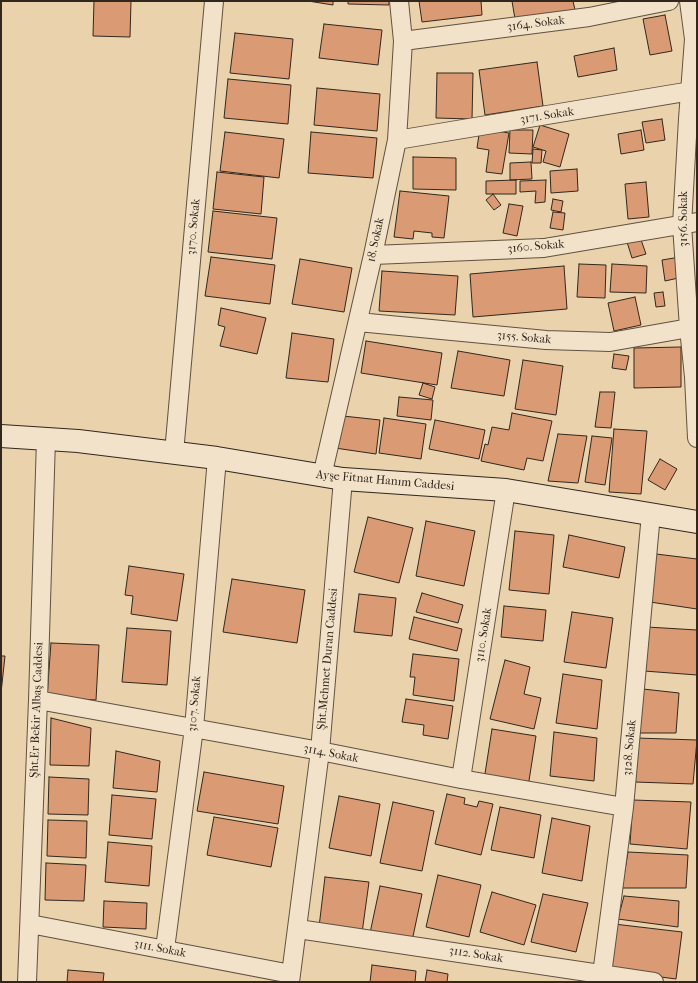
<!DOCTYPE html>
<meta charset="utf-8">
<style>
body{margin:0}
#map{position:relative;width:698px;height:983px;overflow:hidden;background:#e9d2ac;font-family:"IM FELL French Canon",serif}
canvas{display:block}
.frame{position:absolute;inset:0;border:2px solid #32271d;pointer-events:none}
</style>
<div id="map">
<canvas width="698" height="983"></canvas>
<div class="frame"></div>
</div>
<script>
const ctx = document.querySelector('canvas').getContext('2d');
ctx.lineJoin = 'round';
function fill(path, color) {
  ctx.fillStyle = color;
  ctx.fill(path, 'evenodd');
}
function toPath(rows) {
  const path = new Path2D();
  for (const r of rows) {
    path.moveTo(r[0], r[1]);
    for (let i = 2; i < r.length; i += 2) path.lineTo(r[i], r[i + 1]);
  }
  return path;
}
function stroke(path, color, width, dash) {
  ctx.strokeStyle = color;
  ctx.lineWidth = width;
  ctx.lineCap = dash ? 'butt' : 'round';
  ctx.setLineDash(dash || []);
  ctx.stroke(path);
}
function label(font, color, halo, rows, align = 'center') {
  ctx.font = font + ' "IM FELL French Canon",serif';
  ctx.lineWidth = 4;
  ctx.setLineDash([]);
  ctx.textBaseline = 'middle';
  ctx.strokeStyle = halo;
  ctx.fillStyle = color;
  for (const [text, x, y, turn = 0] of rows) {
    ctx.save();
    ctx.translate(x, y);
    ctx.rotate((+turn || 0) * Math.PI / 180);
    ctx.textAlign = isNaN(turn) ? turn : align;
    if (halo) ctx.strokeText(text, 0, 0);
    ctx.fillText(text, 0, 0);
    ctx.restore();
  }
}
const building = toPath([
 [94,1,131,1,130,37,93,36,94,1],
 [308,1,333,1,333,5,308,1],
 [348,1,389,1,389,5,348,4,348,1],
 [419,1,481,1,482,15,422,22,419,1],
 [512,1,573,1,575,10,515,19,512,1],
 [665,15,672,51,650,55,643,19,665,15],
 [324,24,382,30,378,65,319,58,324,24],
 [235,33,293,39,289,79,230,73,235,33],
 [614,48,617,70,578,77,574,56,614,48],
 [537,62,543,106,485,115,479,70,537,62],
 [437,73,473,73,472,119,436,118,437,73],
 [228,79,291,85,288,124,224,118,228,79],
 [317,88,380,94,377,131,314,125,317,88],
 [662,119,665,140,646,143,642,122,662,119],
 [540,125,569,134,560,167,543,162,546,151,533,147,540,125],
 [480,128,509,133,502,174,486,172,489,150,477,148,480,128],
 [510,130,533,130,532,154,509,153,510,130],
 [641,130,644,150,621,154,618,134,641,130],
 [225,132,284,139,279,178,220,171,225,132],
 [311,132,377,138,373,178,308,173,311,132],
 [533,149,542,150,541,163,532,163,533,149],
 [413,157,456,158,456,190,413,189,413,157],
 [531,162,532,179,510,180,510,163,531,162],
 [577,169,578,191,551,193,550,171,577,169],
 [217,172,264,177,261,214,213,209,217,172],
 [516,180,516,194,486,194,486,181,516,180],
 [546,180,545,202,535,203,536,191,520,192,520,181,546,180],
 [646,182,649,217,628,219,625,184,646,182],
 [400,191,449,196,444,238,432,237,432,233,414,231,413,239,394,237,400,191],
 [493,194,501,205,494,210,486,200,493,194],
 [553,199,563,201,561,212,551,210,553,199],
 [509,204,523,206,517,236,503,233,509,204],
 [213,211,277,218,272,259,208,252,213,211],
 [553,212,565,213,563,230,550,228,553,212],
 [640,237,646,254,632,258,627,242,640,237],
 [211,257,275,265,270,304,205,296,211,257],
 [680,257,683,277,665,281,662,260,680,257],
 [300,259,352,268,344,312,292,304,300,259],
 [579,264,606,265,605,298,577,297,579,264],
 [612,264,647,266,646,293,610,292,612,264],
 [564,266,567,309,473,317,470,274,564,266],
 [382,271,458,276,455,315,379,311,382,271],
 [663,292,665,306,656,307,654,293,663,292],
 [635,297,641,325,614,331,608,303,635,297],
 [221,308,266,318,257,354,220,346,225,327,218,325,221,308],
 [292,333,334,339,328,382,286,378,292,333],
 [366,341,442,353,437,385,361,373,366,341],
 [681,347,681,387,634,388,634,348,681,347],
 [458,351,510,360,504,396,451,388,458,351],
 [614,354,629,356,626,370,612,368,614,354],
 [523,360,563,366,556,415,515,409,523,360],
 [423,383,435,387,432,399,419,395,423,383],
 [600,392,615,392,611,428,595,427,600,392],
 [399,397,433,400,431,420,397,416,399,397],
 [512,413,552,421,543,461,527,458,524,470,481,461,485,444,488,445,492,427,509,430,512,413],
 [343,416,380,420,376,454,335,448,343,416],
 [384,418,426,424,421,459,379,453,384,418],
 [435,420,485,430,479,459,429,449,435,420],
 [614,429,647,431,641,494,609,492,614,429],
 [558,434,587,436,578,483,548,481,558,434],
 [592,436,612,438,605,485,585,482,592,436],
 [660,459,677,469,665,490,648,480,660,459],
 [368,517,413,528,399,583,354,572,368,517],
 [426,521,475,531,464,586,416,576,426,521],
 [515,531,554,535,549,594,509,590,515,531],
 [569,535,625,547,619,578,563,567,569,535],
 [656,554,697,559,697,609,650,602,656,554],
 [129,566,184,574,177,621,131,614,133,596,125,595,129,566],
 [232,579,305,590,297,643,223,632,232,579],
 [422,593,463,605,458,623,416,612,422,593],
 [359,594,396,598,392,636,354,632,359,594],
 [504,606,546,610,543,641,501,637,504,606],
 [572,612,613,618,606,668,564,662,572,612],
 [414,617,462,629,457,651,409,639,414,617],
 [647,627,697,630,697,675,644,671,647,627],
 [127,628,171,631,167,685,122,682,127,628],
 [51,643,99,645,96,700,47,697,51,643],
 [413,654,459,659,454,701,413,695,415,677,410,677,413,654],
 [1,656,5,656,1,693,1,656],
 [505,660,530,667,524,694,541,698,534,729,490,719,505,660],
 [563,674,602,680,597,729,556,723,563,674],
 [643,689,679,693,676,733,638,733,643,689],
 [406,699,453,706,448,739,423,735,424,725,402,722,406,699],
 [51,718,91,728,89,766,50,765,51,718],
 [492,729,536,736,528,787,484,780,492,729],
 [554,732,597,738,594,781,550,776,554,732],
 [637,738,697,740,693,784,635,782,637,738],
 [116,751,160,761,157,792,113,788,116,751],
 [204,772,284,786,278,824,197,811,204,772],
 [49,777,89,779,88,815,48,814,49,777],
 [447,794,465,798,464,804,477,807,479,801,493,804,481,855,435,844,447,794],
 [112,795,156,799,152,839,109,835,112,795],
 [339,796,380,804,371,856,329,848,339,796],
 [633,800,691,802,687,849,630,844,633,800],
 [393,802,434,811,422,871,380,863,393,802],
 [500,807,541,815,534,858,491,850,500,807],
 [214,817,278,828,271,867,207,855,214,817],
 [552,818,590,826,582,881,542,873,552,818],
 [48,820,87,821,86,858,47,856,48,820],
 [108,842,152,846,149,886,105,882,108,842],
 [628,852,688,855,686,888,622,888,628,852],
 [46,863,86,865,84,901,45,900,46,863],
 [438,875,481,885,469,937,426,927,438,875],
 [325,877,369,882,362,933,319,927,325,877],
 [380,886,422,894,412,941,370,933,380,886],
 [492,892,536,905,524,945,480,932,492,892],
 [543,894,588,903,576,952,531,942,543,894],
 [624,896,679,901,678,927,618,919,624,896],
 [104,901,147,903,146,929,103,927,104,901],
 [614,924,682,932,676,979,608,970,614,924],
 [372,965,416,971,415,982,370,982,372,965],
 [68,970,104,973,103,982,67,982,68,970],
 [427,970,448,974,447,982,425,982,427,970]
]);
fill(building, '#da9b74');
stroke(building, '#32271d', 1);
const street = toPath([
 [689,1,694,39,688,119,682,225,689,328,694,377,697,438],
 [403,41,589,17,669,1],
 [397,140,697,90],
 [373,255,544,248,697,222],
 [358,322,546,340,610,342,689,328],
 [174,453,214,1],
 [322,476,373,255,397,140,403,41,399,1],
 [38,700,320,751,461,779,624,807],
 [461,779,506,490],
 [30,924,291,974],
 [298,929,654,982],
 [165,949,194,728,217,458],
 [27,982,38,700,46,439],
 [290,982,320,751,343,479],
 [601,982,624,807,651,514]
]);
const secondary = toPath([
 [1,436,78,441,217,458,343,479,506,490,697,522]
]);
stroke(street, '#605241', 20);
stroke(secondary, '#32271d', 24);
stroke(street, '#f1e2c9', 18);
stroke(secondary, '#f1e2c9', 22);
label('12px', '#32271d', '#f1e2c9', [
 ["3164. Sokak",536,24,-7],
 ["3171. Sokak",547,116,-9],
 ["3156. Sokak",684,219,-90],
 ["3170. Sokak",194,227,-85],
 ["18. Sokak",376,240,-78],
 ["3160. Sokak",536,247,-5],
 ["3155. Sokak",524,338,5],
 ["Ayşe Fitnat Hanım Caddesi",385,481,5],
 ["3110. Sokak",484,635,-81],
 ["Şht.Mehmet Duran Caddesi",328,659,-85],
 ["3107. Sokak",195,704,-85],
 ["Şht.Er Bekir Albaş Caddesi",37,710,-88],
 ["3128. Sokak",630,748,-85],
 ["3114. Sokak",331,754,11],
 ["3111. Sokak",160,949,11],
 ["3112. Sokak",476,955,9]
]);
</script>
